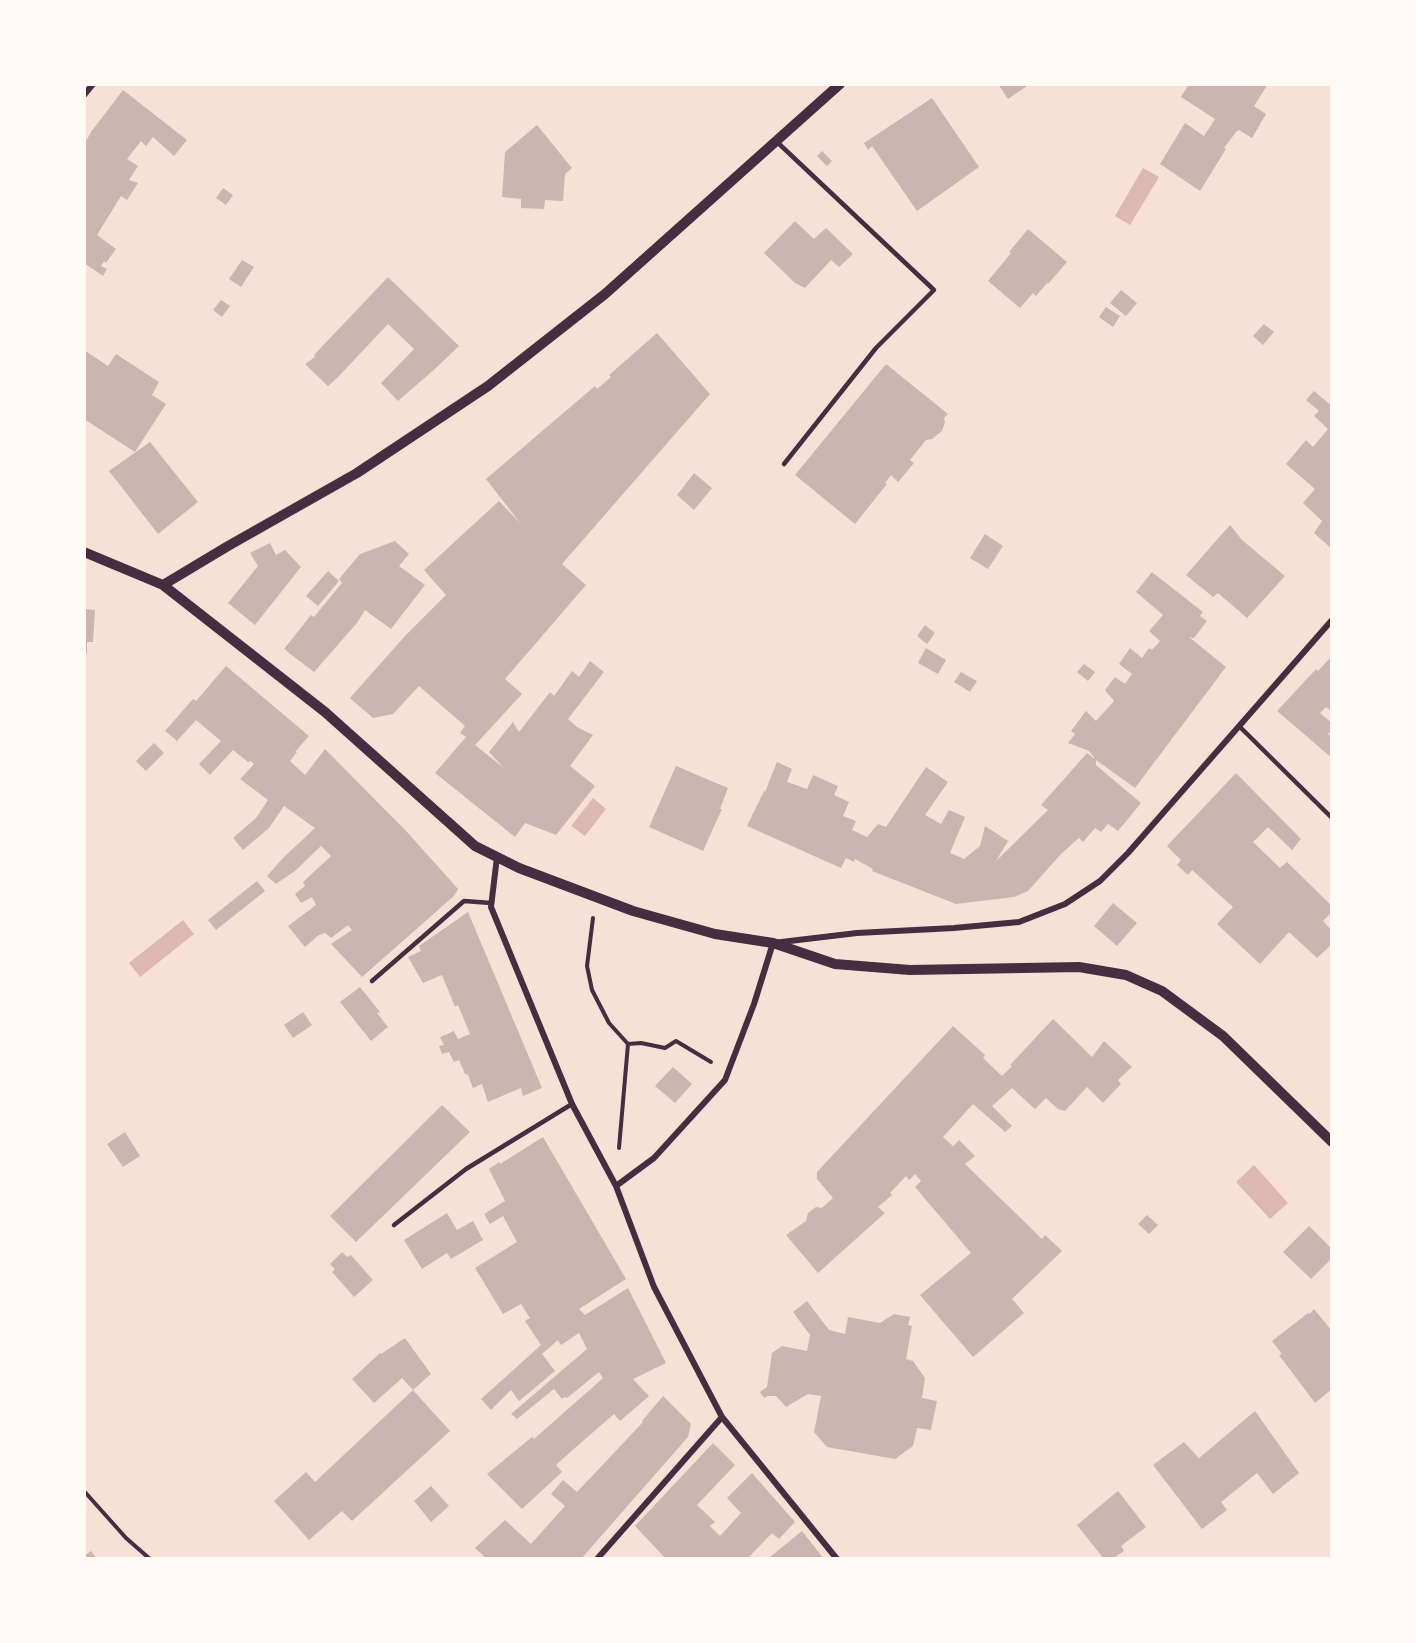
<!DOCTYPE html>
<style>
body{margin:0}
#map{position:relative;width:1416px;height:1643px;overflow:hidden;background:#f7e1d7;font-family:Karla,sans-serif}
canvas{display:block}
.frame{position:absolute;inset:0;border:86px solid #fffaf5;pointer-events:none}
</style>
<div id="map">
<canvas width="1416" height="1643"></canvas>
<div class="frame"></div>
</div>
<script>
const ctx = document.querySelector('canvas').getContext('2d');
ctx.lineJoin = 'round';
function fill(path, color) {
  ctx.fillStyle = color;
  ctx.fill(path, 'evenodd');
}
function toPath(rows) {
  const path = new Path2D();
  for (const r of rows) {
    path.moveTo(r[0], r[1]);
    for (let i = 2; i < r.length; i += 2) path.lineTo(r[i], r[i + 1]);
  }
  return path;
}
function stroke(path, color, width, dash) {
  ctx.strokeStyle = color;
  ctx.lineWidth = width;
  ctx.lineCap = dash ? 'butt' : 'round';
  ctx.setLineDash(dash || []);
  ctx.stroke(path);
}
fill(toPath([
 [1143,168,1159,177,1130,225,1115,216],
 [593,798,606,809,585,836,571,826],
 [183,920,194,934,140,977,129,963],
 [1254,1165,1288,1203,1270,1219,1236,1182]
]), '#dcb8b0');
fill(toPath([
 [998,84,1030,84,1008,99],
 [1189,84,1268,84,1254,106,1266,114,1252,138,1239,130,1236,132,1224,148,1226,149,1200,191,1160,164,1185,123,1204,136,1215,119,1181,97],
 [123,90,187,140,174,156,153,137,146,146,141,141,127,159,138,166,129,180,138,183,127,200,121,196,97,235,116,249,106,263,104,261,101,266,107,269,103,276,84,263,84,145,91,132],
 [932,98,979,167,917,211,872,146,868,150,864,143],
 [537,125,572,168,565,174,563,201,545,200,544,209,521,208,521,199,502,197,505,152],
 [822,151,832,161,827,166,817,156],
 [223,188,233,195,226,205,216,198],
 [795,221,814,239,826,228,853,254,839,267,831,260,805,288,795,283,764,253],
 [1028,229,1067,262,1048,284,1047,283,1036,296,1033,293,1020,308,988,281,1011,253,1009,252],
 [242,260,254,267,241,287,229,279],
 [388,277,459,346,436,368,398,401,381,383,414,349,388,324,338,377,328,386,305,364,315,357,314,355],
 [1121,290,1137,303,1126,316,1110,303],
 [221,300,230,306,222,317,213,310],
 [1106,307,1120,316,1113,327,1099,317],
 [1264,324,1274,332,1263,345,1253,336],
 [657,333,710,394,562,564,586,585,505,679,522,694,475,745,504,768,489,752,513,722,519,732,550,692,554,696,572,671,579,677,590,661,604,672,568,719,577,727,593,735,570,766,595,786,556,835,525,823,515,837,435,773,466,737,460,733,465,726,419,686,393,714,373,718,350,698,405,636,446,595,424,570,499,501,521,524,486,479,595,386,597,389,611,377,609,375],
 [84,350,108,366,116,354,159,382,152,395,166,404,135,452,84,419],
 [886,364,948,414,944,418,945,422,942,431,932,439,926,440,910,460,914,463,898,482,891,475,885,483,887,484,855,524,795,475],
 [1314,391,1332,406,1332,549,1314,533,1322,521,1303,503,1315,489,1286,464,1306,440,1313,447,1328,429,1314,416,1319,411,1306,400],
 [150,442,198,502,158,534,109,471],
 [694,473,712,488,694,510,677,495],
 [1230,525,1242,540,1285,576,1247,618,1218,593,1213,597,1186,575],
 [985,534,1003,546,988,569,970,558],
 [395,541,409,554,399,566,425,585,391,629,365,610,357,623,314,672,284,649,311,615,314,617,342,583,344,585,339,579,360,554],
 [270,543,276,555,285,550,301,567,255,625,228,603,258,566,250,553],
 [328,571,339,581,318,606,306,596],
 [1152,572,1203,612,1200,616,1207,621,1194,638,1189,637,1226,667,1135,788,1096,760,1089,751,1068,743,1075,734,1071,731,1086,711,1096,721,1114,701,1105,690,1115,677,1125,684,1132,674,1119,664,1130,648,1142,658,1149,648,1152,650,1160,641,1149,631,1163,615,1136,592],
 [84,609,95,610,93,642,87,642,87,653,84,653],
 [925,625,935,633,927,644,917,636],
 [926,648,946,660,938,674,918,663],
 [1332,656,1332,712,1326,707,1320,713,1332,723,1332,730,1328,734,1332,737,1332,758,1277,711,1316,669,1318,671],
 [1084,664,1095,672,1088,681,1077,672],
 [226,666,309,736,295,752,297,752,290,761,305,775,325,749,408,833,458,889,454,896,362,977,331,944,352,930,348,925,331,938,325,933,319,935,305,947,288,926,316,905,312,897,301,903,295,894,305,886,303,882,331,856,321,846,295,871,276,884,267,876,283,858,315,828,284,806,269,828,243,850,233,838,256,818,268,800,240,779,254,764,251,761,248,762,233,750,210,775,199,764,221,741,196,720,177,741,165,731,193,699,196,701],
 [961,672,977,681,970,692,954,682],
 [154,743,164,753,146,771,136,761],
 [1087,753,1096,760,1096,765,1141,803,1118,831,1108,824,1101,832,1095,828,1083,842,1079,838,1061,854,1028,891,1014,897,956,904,872,871,873,869,855,859,854,862,846,858,841,868,747,826,764,791,765,792,777,762,792,769,787,782,807,789,813,775,838,786,834,795,849,802,843,816,856,821,852,830,867,837,878,824,886,827,926,767,948,782,925,815,941,824,949,810,965,817,950,853,964,859,980,846,985,826,1008,841,996,861,1048,810,1041,805],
 [676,766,728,788,720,809,722,809,703,851,649,827],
 [1236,773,1301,839,1292,850,1268,827,1253,842,1280,868,1287,862,1332,906,1332,912,1323,921,1332,931,1332,944,1317,958,1289,932,1260,964,1217,924,1233,907,1192,870,1188,875,1177,865,1181,860,1167,846],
 [257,881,265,891,216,930,208,920],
 [1113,903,1137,923,1117,946,1094,926],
 [468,912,542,1088,523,1096,521,1088,488,1102,482,1084,473,1088,468,1075,465,1074,459,1060,454,1062,449,1052,442,1054,439,1046,444,1045,440,1037,454,1031,458,1039,470,1034,458,1005,455,1007,442,975,423,983,408,957,421,951,419,946],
 [360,987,380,1012,377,1013,388,1027,371,1041,340,1002],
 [303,1012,312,1025,293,1038,284,1025],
 [1053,1019,1092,1057,1104,1041,1132,1067,1118,1080,1121,1084,1103,1103,1087,1087,1065,1111,1058,1109,1046,1098,1035,1109,1012,1088,992,1106,1012,1126,1005,1132,973,1104,943,1137,953,1146,959,1140,975,1156,965,1164,1042,1239,1045,1235,1062,1251,1012,1299,1024,1313,973,1357,920,1295,971,1253,915,1187,921,1181,915,1174,909,1180,906,1176,890,1193,892,1195,878,1207,885,1213,818,1273,786,1235,806,1221,808,1213,816,1207,822,1208,833,1198,817,1179,817,1172,953,1026,985,1055,983,1058,1002,1076,1012,1066,1010,1065],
 [673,1067,692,1084,675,1103,655,1086],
 [442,1105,470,1132,356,1242,330,1216],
 [125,1132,140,1156,123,1167,107,1144],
 [543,1137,626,1279,579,1309,585,1315,628,1288,666,1363,633,1379,649,1396,620,1421,614,1414,576,1447,556,1465,562,1472,522,1509,487,1474,532,1437,534,1439,603,1378,599,1372,567,1398,565,1397,562,1399,554,1389,517,1419,511,1414,587,1349,579,1333,561,1345,558,1340,542,1354,555,1371,519,1401,511,1390,491,1410,481,1399,541,1345,525,1321,530,1318,521,1304,503,1314,475,1268,517,1242,503,1216,490,1224,484,1214,505,1201,489,1169,499,1162,500,1164],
 [447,1213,457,1230,473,1221,483,1240,451,1259,447,1253,422,1269,404,1240],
 [1147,1215,1158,1225,1149,1234,1138,1224],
 [1309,1226,1332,1249,1332,1258,1311,1279,1283,1252],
 [342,1252,347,1257,351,1255,373,1280,354,1297,332,1272,335,1269,330,1264],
 [807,1301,829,1330,845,1334,848,1317,880,1323,894,1314,910,1317,908,1325,912,1326,906,1359,913,1361,925,1378,922,1398,937,1401,931,1430,917,1428,913,1446,895,1459,827,1447,814,1432,821,1396,808,1394,786,1407,776,1396,768,1396,764,1398,760,1392,767,1387,772,1353,782,1346,807,1351,810,1335,793,1312],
 [1314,1309,1332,1331,1332,1389,1315,1403,1279,1355,1282,1354,1272,1341,1308,1313,1310,1314],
 [405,1338,431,1374,413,1390,402,1378,374,1403,352,1379,380,1353,381,1354],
 [413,1390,450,1431,352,1521,342,1511,309,1540,274,1501,306,1472,315,1482],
 [663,1396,691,1424,688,1437,581,1559,487,1559,475,1548,505,1520,531,1544,565,1506,551,1494,563,1480,577,1492,643,1422,642,1421],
 [1255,1411,1299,1473,1273,1494,1257,1473,1221,1502,1227,1510,1202,1529,1153,1465,1184,1442,1199,1458],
 [713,1443,735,1465,697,1505,715,1522,710,1526,720,1536,741,1513,727,1498,752,1473,795,1522,779,1539,772,1533,747,1559,666,1559,635,1526],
 [431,1486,449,1506,431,1522,414,1501],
 [1118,1491,1146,1527,1121,1546,1124,1551,1112,1559,1104,1559,1077,1525],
 [802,1531,824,1559,772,1559,770,1557],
 [91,1551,97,1559,84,1559,84,1556]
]), '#ccb4b1');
stroke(toPath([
 [593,918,587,966,592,990,609,1023,628,1044,641,1043,665,1048,676,1041,711,1062],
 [619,1148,628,1044],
 [84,1491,126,1538,150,1559]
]), '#4a2c40', 4);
stroke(toPath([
 [776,141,934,290,876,348,784,464],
 [1239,726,1332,818],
 [372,981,464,901,491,903],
 [394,1225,466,1169,572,1104]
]), '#4a2c40', 4.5);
stroke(toPath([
 [84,95,93,84],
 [497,857,491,907,572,1104,616,1186,654,1287,722,1417,837,1559],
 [616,1186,654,1158,725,1080,754,1004,773,943,857,933,954,928,1019,922,1065,904,1100,881,1128,853,1332,620],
 [597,1559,722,1417]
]), '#4a2c40', 6);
stroke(toPath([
 [84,552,163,585,325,712,475,846,519,868,633,911,715,934,773,943,835,964,910,970,1079,967,1126,975,1162,991,1223,1036,1332,1142],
 [163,585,228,546,357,473,488,386,605,294,840,84]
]), '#4a2c40', 10);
</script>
